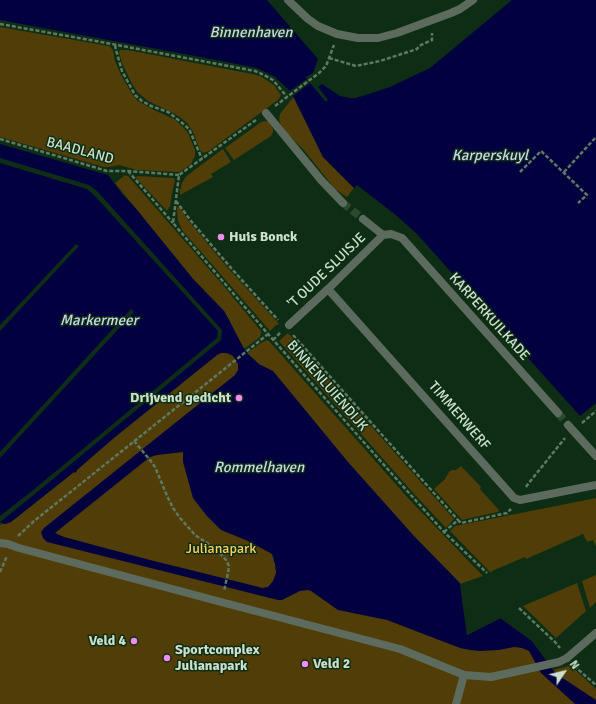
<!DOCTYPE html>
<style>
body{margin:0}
#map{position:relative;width:596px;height:704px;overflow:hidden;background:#0d2e14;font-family:Signika,sans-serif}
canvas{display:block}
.north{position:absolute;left:544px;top:652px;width:40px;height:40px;-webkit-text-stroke:3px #0d2e14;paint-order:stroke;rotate:55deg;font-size:11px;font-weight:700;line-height:16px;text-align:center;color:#cde0ce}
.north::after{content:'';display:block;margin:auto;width:14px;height:18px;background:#cde0ce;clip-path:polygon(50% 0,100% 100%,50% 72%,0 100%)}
</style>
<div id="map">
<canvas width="596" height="704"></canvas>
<div class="north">N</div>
</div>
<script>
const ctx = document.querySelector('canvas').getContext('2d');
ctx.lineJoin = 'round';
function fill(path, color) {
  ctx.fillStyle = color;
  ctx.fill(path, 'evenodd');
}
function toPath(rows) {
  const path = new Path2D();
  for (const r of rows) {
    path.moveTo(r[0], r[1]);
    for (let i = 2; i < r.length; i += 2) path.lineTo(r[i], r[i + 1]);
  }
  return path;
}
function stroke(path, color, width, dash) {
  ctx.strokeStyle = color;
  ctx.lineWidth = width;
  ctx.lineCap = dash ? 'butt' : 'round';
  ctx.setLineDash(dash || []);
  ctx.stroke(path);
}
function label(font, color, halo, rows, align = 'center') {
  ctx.font = font + ' Signika,sans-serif';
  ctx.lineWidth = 3;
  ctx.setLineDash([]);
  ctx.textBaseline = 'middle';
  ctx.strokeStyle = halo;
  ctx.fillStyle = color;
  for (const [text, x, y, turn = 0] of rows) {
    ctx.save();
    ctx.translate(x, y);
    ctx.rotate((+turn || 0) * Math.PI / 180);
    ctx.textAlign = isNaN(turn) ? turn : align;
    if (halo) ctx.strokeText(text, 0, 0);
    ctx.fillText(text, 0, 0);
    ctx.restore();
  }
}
fill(toPath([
 [0,27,109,46,113,50,115,61,121,75,133,95,138,101,154,110,174,119,183,127,188,133,195,150,195,156,191,164,180,172,177,172,137,170,119,165,110,167,104,167,79,160,0,137],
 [120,50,128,50,252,74,260,76,274,85,281,95,280,97,278,100,248,122,209,151,203,153,200,150,193,132,187,123,181,118,173,113,148,101,137,92,131,82,122,63,119,53],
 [294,97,323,157,354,188,347,197,335,189,303,149,288,135,280,123,279,119,280,114,290,101],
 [265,121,269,122,273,129,273,132,271,136,234,160,225,148,261,122],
 [223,149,231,162,211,174,213,177,180,195,180,191,182,183,185,178,189,174],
 [123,175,128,176,222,284,261,331,261,333,260,337,244,349,247,353,261,343,267,340,269,341,408,498,483,576,460,584,467,635,501,618,503,620,532,641,553,670,565,667,569,665,571,666,596,689,596,704,0,704,0,525,2,524,5,524,11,522,74,472,75,472,77,471,76,470,115,437,217,355,221,353,225,353,231,355,234,357,244,349,224,311,193,279,115,183,124,176],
 [137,176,174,178,175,181,172,193,170,206,167,211,136,178],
 [177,207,180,208,188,220,197,231,228,268,279,324,277,325,276,325,270,331,182,230,178,221,177,212],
 [288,333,454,519,446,528,415,495,279,341],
 [461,466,481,487,480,489,499,510,498,512,462,520,434,489,445,479,449,472,452,470,456,470],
 [596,498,596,546,593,540,587,542,583,534,526,559,525,557,492,571,491,573,450,531,455,526],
 [596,575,596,602,590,608,582,581],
 [577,583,586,611,556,638,523,606]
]), '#503d07');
fill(toPath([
 [0,0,267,0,318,59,313,73,306,77,307,79,290,91,275,77,257,68,206,58,0,20],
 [512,0,596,0,596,403,580,416,417,234,397,216,357,185,354,188,323,157,293,96,310,83,326,102,328,100,318,87,322,84,340,96,350,98,356,98,390,87,430,68],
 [0,144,108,175,123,195,133,205,193,279,224,311,228,318,243,347,248,354,259,364,273,371,348,462,414,536,460,583,460,584,467,635,501,618,503,620,532,641,553,670,558,675,596,700,596,704,575,704,541,673,529,651,522,648,514,647,499,650,480,651,470,650,460,648,387,620,338,610,311,591,308,590,300,591,282,600,278,600,47,542,43,538,41,532,44,528,235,375,238,370,238,364,233,356,228,353,221,353,217,355,115,437,77,470,77,471,75,473,74,472,11,522,5,524,0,522],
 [183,452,183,462,193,498,206,515,221,530,248,541,272,554,275,564,276,573,273,581,268,587,262,588,259,587,150,560,64,537,55,533,150,457,157,455]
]), '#030040');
fill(toPath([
 [0,158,89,185,97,191,222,330,221,340,36,493,0,522,0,516,32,491,217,338,218,331,94,195,87,189,0,163],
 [76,244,79,246,0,331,0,325],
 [131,309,134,312,0,458,0,452]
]), '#0d2e14');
stroke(toPath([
 [343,203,363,219],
 [558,413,568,425]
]), '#2a4930', 8, [8, 4]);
stroke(toPath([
 [0,24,101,42,255,71,264,75,273,80,278,86,287,97],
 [115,45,116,50,122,71,135,95,142,101,151,106,168,112,181,122,189,129,202,159],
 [329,58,356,66,380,61,417,49,419,46,432,40,432,33],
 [275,106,319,73,326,66,334,45],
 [256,120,179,175,173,223,268,334,392,474,444,532,487,573],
 [0,139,107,171,128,171,179,175],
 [128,171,173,223],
 [520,172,541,151,587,195,578,203],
 [564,172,596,137],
 [176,201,191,221,231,268,278,320],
 [293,335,458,520],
 [273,340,281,332],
 [582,423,596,411],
 [134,441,150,460,155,467,168,498,173,508,180,518,195,535,216,549,226,560,229,566,228,573,224,591],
 [526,487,528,484,565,438],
 [444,532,458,520,461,523,507,513,511,509],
 [18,536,33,522,227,367,268,334],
 [0,572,7,556],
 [519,608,555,642,560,648],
 [574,666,596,685]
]), '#5e7962', 2.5, [4, 2]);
stroke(toPath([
 [0,543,8,544,19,548,221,602,400,649,464,675,491,677,559,662,567,658],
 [456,704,464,675]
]), '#5d6b5e', 8);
stroke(toPath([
 [288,0,308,19,318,26,337,34,358,38,378,38,397,33,451,13,460,9,473,0],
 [266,113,321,180,343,203],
 [363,219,383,235],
 [328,289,514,498,520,500,596,485],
 [289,325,328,289,383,235,391,234,402,238,558,413],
 [568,425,596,456],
 [567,658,596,633]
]), '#5d6b5e', 8);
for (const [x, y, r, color] of [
 [221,237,4,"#f38af1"],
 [239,398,4,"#f38af1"],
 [134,641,4,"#f38af1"],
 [167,658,4,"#f38af1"],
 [305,664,4,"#f38af1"]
]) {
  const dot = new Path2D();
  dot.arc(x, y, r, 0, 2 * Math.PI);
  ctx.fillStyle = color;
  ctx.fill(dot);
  stroke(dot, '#0d2e14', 1.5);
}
label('14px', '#cde0ce', '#0d2e14', [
 ["BAADLAND",80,151,15],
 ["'T OUDE SLUISJE",327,271,-44],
 ["KARPERKUILKADE",489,317,48],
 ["BINNENLUIENDIJK",327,386,49],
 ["TIMMERWERF",459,416,49]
]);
label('bold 14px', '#cde0ce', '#0d2e14', [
 ["Huis Bonck",229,237],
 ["Drijvend gedicht",231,398,"right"],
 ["Veld 4",126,641,"right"],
 ["Sportcomplex",175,650],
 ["Julianapark",175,666],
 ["Veld 2",313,664]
], 'left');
label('14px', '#fcd05f', '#0d2e14', [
 ["Julianapark",221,549]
]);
label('italic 15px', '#cbd5ec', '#0d2e14', [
 ["Binnenhaven",251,33],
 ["Karperskuyl",490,156],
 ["Markermeer",99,321],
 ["Rommelhaven",259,468]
]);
</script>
